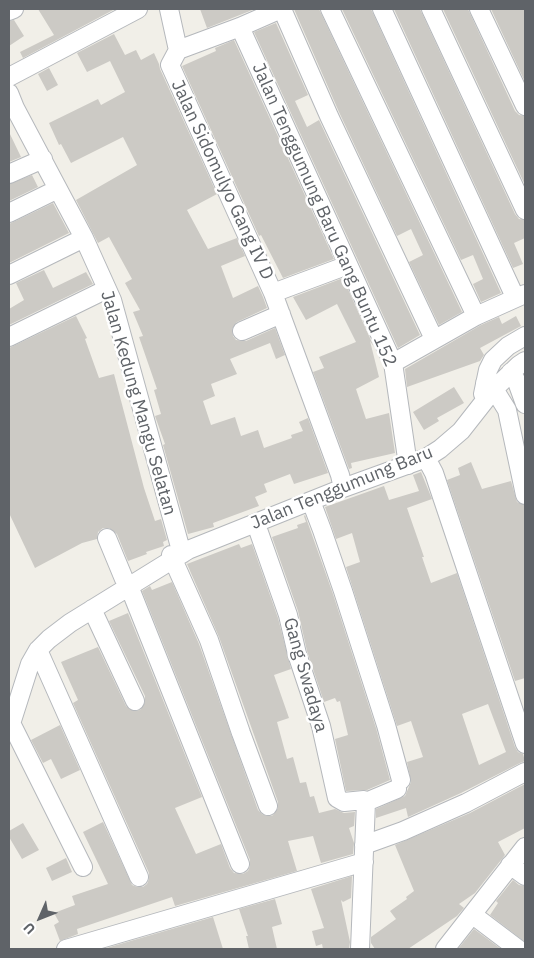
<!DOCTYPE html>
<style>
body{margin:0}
#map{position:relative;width:534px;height:958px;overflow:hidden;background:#f1efe8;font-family:"IBM Plex Sans",sans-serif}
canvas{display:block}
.frame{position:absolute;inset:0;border:10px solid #5f6368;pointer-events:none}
.north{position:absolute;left:15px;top:893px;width:50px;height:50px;-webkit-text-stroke:4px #fff;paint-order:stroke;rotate:226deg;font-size:14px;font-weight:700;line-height:20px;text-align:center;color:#5f6368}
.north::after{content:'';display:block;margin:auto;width:18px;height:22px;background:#5f6368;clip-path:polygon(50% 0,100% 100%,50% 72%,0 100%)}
</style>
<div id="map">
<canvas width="534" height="958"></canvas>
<div class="frame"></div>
<div class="north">U</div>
</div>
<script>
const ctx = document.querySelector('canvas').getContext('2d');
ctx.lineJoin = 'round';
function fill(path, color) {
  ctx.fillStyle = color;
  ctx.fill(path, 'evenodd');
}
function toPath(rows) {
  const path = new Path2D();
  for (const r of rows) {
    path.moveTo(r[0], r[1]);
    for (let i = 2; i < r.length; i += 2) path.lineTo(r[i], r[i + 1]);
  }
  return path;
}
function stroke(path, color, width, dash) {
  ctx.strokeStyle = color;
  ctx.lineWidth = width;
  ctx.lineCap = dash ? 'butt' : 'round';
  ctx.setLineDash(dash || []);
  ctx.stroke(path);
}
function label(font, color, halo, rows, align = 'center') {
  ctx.font = font + ' "IBM Plex Sans",sans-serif';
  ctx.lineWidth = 5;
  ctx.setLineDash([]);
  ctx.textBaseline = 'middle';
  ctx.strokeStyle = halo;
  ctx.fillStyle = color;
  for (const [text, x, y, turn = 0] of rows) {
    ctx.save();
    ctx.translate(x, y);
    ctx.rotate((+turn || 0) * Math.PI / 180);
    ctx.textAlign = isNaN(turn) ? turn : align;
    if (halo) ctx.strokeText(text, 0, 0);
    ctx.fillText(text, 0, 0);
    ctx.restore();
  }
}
fill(toPath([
 [38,9,115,9,23,58,20,52,54,35],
 [200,9,255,9,207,28],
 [294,9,319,9,462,312,439,325,409,262,423,255,411,229,397,236,339,112],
 [342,9,371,9,501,293,481,302,473,284,483,279,473,255,461,260],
 [394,9,420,9,515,214,519,219,525,220,525,238,514,243,523,264,513,268],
 [443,9,468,9,515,111,519,115,525,116,525,185],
 [491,9,525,9,525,82],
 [14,20,24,36,9,46,9,21],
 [276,23,308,95,295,101,307,127,319,120,420,335,398,348,254,32],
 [114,34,125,55,136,50,141,60,154,53,159,64,160,69,217,194,187,210,208,249,237,238,245,256,221,266,233,298,258,286,263,297,267,308,237,322,232,329,233,336,236,340,246,341,275,328,285,355,276,359,270,343,230,359,237,374,211,384,215,396,203,401,211,425,235,417,241,436,258,430,264,448,292,438,291,435,303,431,299,422,308,418,328,473,294,484,290,474,264,484,267,492,255,497,259,506,213,523,214,527,188,534,163,445,165,444,155,416,161,414,154,390,157,389,139,337,143,336,133,312,140,310,125,283,132,279,109,237,98,243,76,200,137,165,123,137,71,163,61,144,59,145,49,123,98,99,101,105,125,92,110,61,87,72,77,53],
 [234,40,334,259,283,278,261,235,259,236,182,66,216,51,215,48],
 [49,68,58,85,47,91,38,74],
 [9,132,21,157,9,162],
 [32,175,38,187,9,201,9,184],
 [53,203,69,233,9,263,9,224],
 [44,270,53,288,86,272,93,284,9,325,9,309,24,300,16,283],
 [343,278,374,347,370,341,379,377,356,389,366,419,389,413,395,453,351,463,352,468,349,469,313,372,324,368,319,357,356,342,337,304,306,320,293,297],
 [76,316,87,338,85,339,99,378,114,374,144,488,155,521,161,519,167,540,163,542,164,546,146,552,147,554,128,561,117,534,109,528,103,528,98,532,97,539,82,543,35,568,9,513,9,348],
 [516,316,521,326,480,348,484,355,480,361,407,387,405,369,481,325,499,317,502,324],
 [454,387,464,403,437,418,439,421,424,430,413,412],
 [471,462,482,489,511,481,517,502,525,505,525,678,515,681,447,480,460,475,458,468],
 [421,472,432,499,407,508,424,557,422,557,431,583,457,573,515,747,518,752,523,754,525,761,520,763,461,793,408,817,406,808,376,818,376,809,405,796,411,782,407,762,423,757,411,721,397,726,346,567,360,562,352,533,336,539,325,507,384,486,389,500,419,491,413,475],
 [488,704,506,752,479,765,462,714],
 [305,515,333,594,376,728,390,780,367,790,346,791,335,739,348,735,340,701,337,702,335,698,324,702,307,651,298,611,272,537,298,528,297,525,306,522,304,516],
 [239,544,241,548,252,544,278,618,291,669,274,675,289,718,277,722,287,759,293,757,300,783,306,782,310,797,314,796,319,813,335,809,344,813,355,812,354,826,349,828,354,843,353,854,321,863,313,836,288,841,297,871,175,906,172,897,77,929,78,934,60,941,54,925,59,922,54,913,75,905,72,896,108,884,83,832,103,822,132,885,137,887,143,887,147,884,149,879,149,873,73,703,78,700,61,662,98,647,126,706,134,711,140,710,145,702,145,696,109,621,128,613,202,797,175,808,196,854,221,844,230,868,234,873,243,874,248,871,250,866,250,860,142,591,150,586,152,590,172,582,199,644,258,810,262,814,267,816,272,816,278,808,278,802,219,637,187,564],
 [60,725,80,770,61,779,51,759,43,763,31,740],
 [525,784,525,828,498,842,505,855,475,893,459,904,464,908,457,916,408,949,375,949,371,943,371,937,396,919,390,911,407,899,406,897,414,891,395,845,470,813],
 [23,823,39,850,22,859,9,837,9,831],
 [66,858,72,872,52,881,46,868],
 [352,876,351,898,343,902,341,900,350,942,349,949,323,949,322,944,316,946,312,931,324,928,311,889],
 [513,880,519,885,525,886,525,942,490,915,498,903,496,901],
 [275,899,282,924,272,927,277,949,249,949,246,936,248,936,239,909],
 [213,917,223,949,103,949],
 [474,929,501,949,458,949]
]), '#cccac5');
const minor = toPath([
 [169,9,178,50],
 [282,9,329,116,434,339],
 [330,9,476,316],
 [382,9,515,297],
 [431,9,525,210],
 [479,9,525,106],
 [9,11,14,9],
 [240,27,393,363,408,465],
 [178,50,170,65,273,293,340,475,343,488],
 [178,50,240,27,281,9],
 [9,77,138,9],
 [9,93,15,108,84,238,112,300,182,554],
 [9,174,43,159],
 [9,213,58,189],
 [9,275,84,238],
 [273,293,348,265],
 [242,331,281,314],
 [9,337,107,289],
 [393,363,476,316,525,294],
 [511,372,517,382,525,404],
 [485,383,494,389,507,410,525,495],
 [483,394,488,370,493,360,508,346,525,336],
 [426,458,434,473,525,744],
 [311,501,322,530,343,591,386,725,401,780],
 [256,524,288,615,297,654,321,726,337,798,344,802,364,800,366,802,397,789],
 [107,538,124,579],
 [171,555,209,640,241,733,268,806],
 [129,586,240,864],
 [92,609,135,701],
 [38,650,139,877],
 [11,723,83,867],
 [9,730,30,664,38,650,49,639,70,623,188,550,343,488,426,458,440,449,461,431,494,389,519,365,525,361],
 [364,845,403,831,466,803,525,772],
 [510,865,525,876],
 [473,915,518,949],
 [66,949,364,862],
 [360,949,366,802],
 [445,949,525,847]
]);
stroke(minor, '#b5b8bc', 20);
stroke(minor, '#fff', 18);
label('18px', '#5f6368', '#fff', [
 ["Jalan Sidomulyo Gang IV D",222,180,65],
 ["Jalan Tenggumung Baru Gang Buntu 152",324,215,66],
 ["Jalan Kedung Mangu Selatan",138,403,74],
 ["Jalan Tenggumung Baru",342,488,-22],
 ["Gang Swadaya",305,675,74]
]);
</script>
